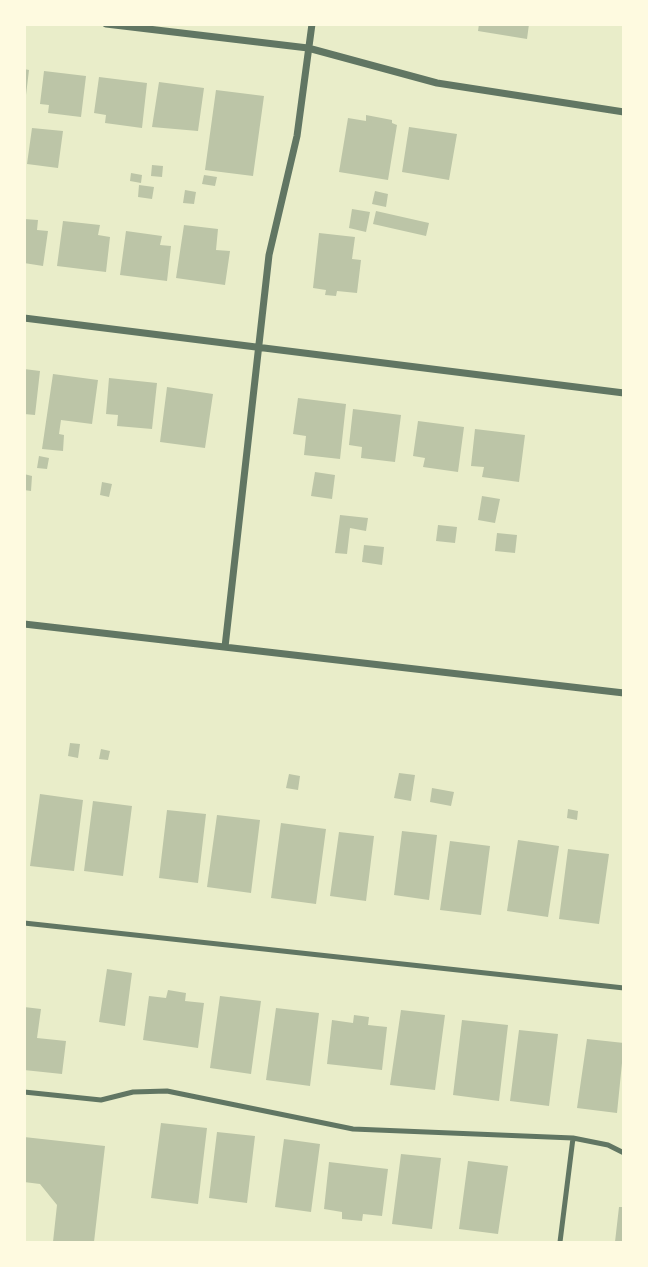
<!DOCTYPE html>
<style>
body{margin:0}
#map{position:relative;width:648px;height:1267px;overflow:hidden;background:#e9edc9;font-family:"IBM Plex Serif",serif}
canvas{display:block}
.frame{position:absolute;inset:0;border:26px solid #fefae0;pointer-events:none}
</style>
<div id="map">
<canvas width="648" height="1267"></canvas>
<div class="frame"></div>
</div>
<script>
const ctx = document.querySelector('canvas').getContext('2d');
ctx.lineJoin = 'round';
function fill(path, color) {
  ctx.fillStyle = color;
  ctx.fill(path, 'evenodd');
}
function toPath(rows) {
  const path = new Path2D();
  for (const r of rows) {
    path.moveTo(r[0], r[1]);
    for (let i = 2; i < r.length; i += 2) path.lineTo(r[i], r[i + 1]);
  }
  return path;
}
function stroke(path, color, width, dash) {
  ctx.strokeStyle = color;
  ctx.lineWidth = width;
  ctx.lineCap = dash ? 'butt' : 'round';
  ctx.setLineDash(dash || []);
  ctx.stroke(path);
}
fill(toPath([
 [479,24,529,24,527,39,478,31],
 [24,69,29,70,26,95,24,95],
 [44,71,86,76,81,117,48,113,49,105,40,104],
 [99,77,147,83,142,128,105,123,106,115,94,113],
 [159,82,204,88,198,131,152,127],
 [216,90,264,96,253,176,205,170],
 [366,115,392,120,392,123,397,125,388,180,339,172,348,118,366,121],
 [409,127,457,134,449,180,402,172],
 [32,128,63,131,58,168,27,164],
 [152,165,163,166,162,177,151,176],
 [131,173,142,175,141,183,130,181],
 [204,175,217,177,215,186,202,184],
 [139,185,154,187,152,199,138,197],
 [185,190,196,192,194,204,183,203],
 [375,191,388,194,386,207,372,204],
 [352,209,370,212,366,232,349,228],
 [376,211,429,223,426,236,373,224],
 [24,219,38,220,37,230,48,231,43,266,24,263],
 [63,221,100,225,98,235,110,237,106,272,57,266],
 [184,225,218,229,216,250,230,251,225,285,176,278],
 [126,231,162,236,160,245,171,246,167,281,120,275],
 [319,233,355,237,352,259,361,260,357,293,337,291,336,296,325,295,326,290,313,288],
 [24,369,40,371,35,415,24,414],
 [53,374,98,380,92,424,61,420,59,434,64,435,63,451,42,449],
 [109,378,157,383,152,429,117,426,118,415,106,414],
 [167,387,213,394,205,448,160,442],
 [298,398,346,404,340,459,304,455,306,436,293,434],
 [353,409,401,415,395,462,361,458,362,447,349,445],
 [418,421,464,427,458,472,423,467,425,458,413,456],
 [475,429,525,435,519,482,482,477,484,467,471,466],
 [39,456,49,458,47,469,37,468],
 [315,472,335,475,332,499,311,496],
 [24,474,32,476,31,491,24,490],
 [102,482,112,484,109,497,100,495],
 [482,496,500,499,495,523,478,520],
 [340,515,368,518,366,531,350,528,347,554,335,553],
 [438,525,457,527,455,543,436,541],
 [497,533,517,535,515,553,495,551],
 [364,545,384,547,382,565,362,562],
 [70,743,80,744,78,758,68,756],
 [101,749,110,751,108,760,99,759],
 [399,773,415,775,411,801,394,798],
 [289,774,300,776,298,790,286,788],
 [432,788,454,792,451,806,430,802],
 [40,794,83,800,74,871,30,866],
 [93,801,132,806,123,876,84,871],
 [568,809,578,811,577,820,567,818],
 [167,810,206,814,198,883,159,878],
 [217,815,260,820,251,893,207,887],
 [281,823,326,829,316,904,271,898],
 [402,831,437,835,429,900,394,895],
 [339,832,374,836,366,901,330,896],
 [518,840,559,846,548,917,507,911],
 [450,841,490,846,481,915,440,910],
 [568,849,609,854,599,924,559,919],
 [107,969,132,973,125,1026,99,1022],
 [168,990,186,993,185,1001,204,1003,198,1048,143,1040,149,996,166,998],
 [220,996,261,1001,251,1074,210,1068],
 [24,1007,41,1009,37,1038,66,1041,62,1074,24,1070],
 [276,1008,319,1013,310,1086,266,1080],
 [401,1010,445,1015,435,1090,390,1085],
 [354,1015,369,1017,368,1025,387,1027,382,1070,327,1064,332,1020,353,1023],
 [462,1020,508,1025,499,1101,453,1095],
 [519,1030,558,1034,549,1106,510,1101],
 [587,1039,624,1043,617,1113,577,1108],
 [161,1123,207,1128,198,1204,151,1198],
 [217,1132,255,1136,247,1203,209,1198],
 [24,1137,105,1146,94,1242,53,1242,57,1205,40,1184,24,1182],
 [284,1139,320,1144,311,1212,275,1207],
 [401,1154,441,1158,432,1229,392,1224],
 [468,1161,508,1166,498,1234,459,1229],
 [329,1162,388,1169,382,1216,363,1214,362,1221,342,1219,342,1212,324,1209],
 [619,1207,624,1207,624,1242,615,1242]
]), '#bcc5a7');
stroke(toPath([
 [24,923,624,988],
 [24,1092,101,1100,133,1092,167,1091,353,1129,573,1138,608,1145,624,1153],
 [560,1242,573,1138]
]), '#617663', 5);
stroke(toPath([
 [106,24,308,48,437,83,624,112],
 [24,318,624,393],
 [24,624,624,693],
 [225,647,269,255,297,136,312,24]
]), '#617663', 7);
</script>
